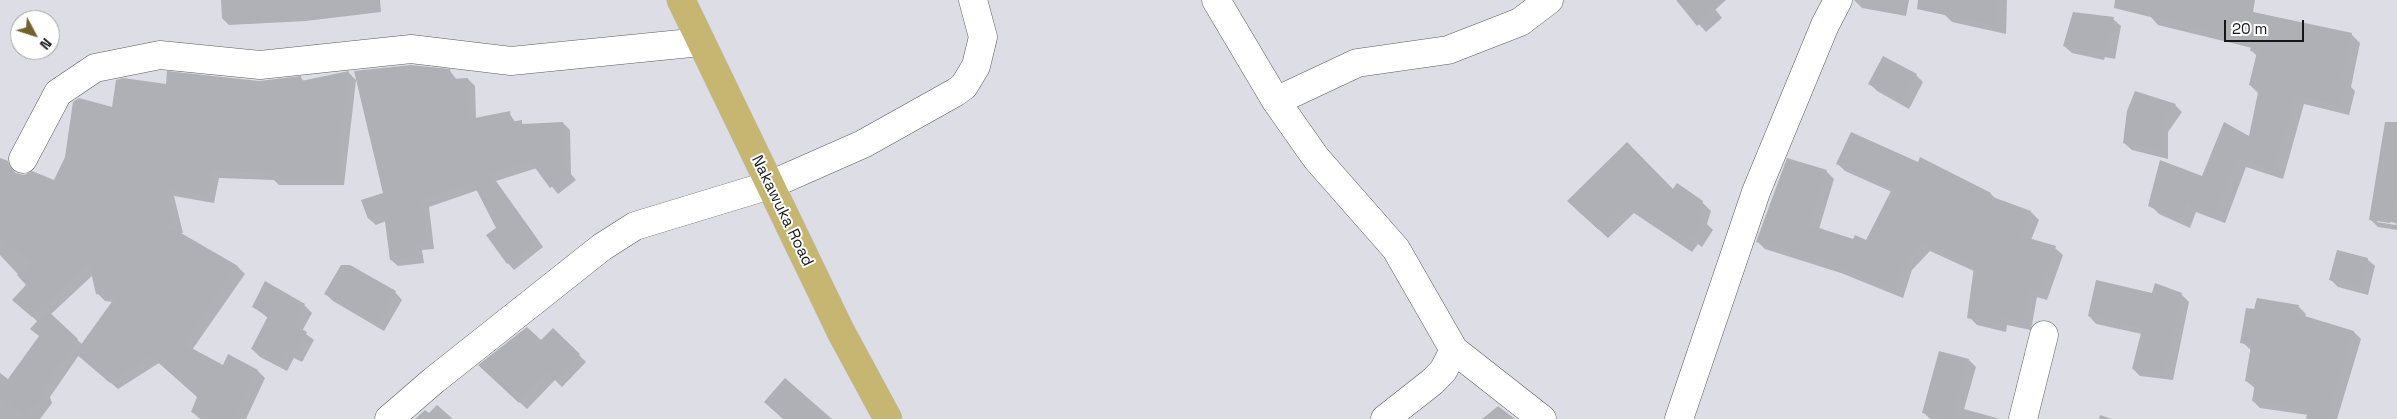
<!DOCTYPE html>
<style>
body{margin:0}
#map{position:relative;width:2397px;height:419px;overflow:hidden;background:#dddee5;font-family:"Space Grotesk",sans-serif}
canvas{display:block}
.north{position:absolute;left:10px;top:10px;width:50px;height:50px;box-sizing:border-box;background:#fff;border:1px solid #a2a2a3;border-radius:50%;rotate:130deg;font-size:14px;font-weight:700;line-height:20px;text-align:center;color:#161618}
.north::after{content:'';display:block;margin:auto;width:18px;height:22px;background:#706330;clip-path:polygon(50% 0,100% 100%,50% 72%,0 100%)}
.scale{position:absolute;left:2224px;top:20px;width:80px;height:22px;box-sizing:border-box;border:2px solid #161618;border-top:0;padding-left:6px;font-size:15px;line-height:18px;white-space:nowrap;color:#161618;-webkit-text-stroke:4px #fff;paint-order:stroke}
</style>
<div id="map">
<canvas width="2397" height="419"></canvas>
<div class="north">N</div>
<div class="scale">20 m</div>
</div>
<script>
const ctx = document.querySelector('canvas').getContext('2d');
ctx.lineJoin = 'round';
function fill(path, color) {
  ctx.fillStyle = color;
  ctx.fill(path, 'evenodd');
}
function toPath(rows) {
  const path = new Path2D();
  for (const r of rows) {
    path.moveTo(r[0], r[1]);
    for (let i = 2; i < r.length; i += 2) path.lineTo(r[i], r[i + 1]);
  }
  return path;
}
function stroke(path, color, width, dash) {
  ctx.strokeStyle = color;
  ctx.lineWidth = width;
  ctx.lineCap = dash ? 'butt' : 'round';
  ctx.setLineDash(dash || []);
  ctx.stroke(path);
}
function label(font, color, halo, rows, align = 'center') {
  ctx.font = font + ' "Space Grotesk",sans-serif';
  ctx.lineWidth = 4;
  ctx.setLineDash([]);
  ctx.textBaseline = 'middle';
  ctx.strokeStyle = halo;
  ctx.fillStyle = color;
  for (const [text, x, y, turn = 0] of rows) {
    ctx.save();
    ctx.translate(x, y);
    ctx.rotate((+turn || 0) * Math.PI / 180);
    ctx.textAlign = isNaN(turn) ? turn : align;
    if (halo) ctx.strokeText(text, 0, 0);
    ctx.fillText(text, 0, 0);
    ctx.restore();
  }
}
fill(toPath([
 [221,0,380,0,381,12,306,21,229,25,222,18],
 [1677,0,1708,0,1722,18,1706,32],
 [1854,0,1909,0,1906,16,1862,8],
 [1945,0,2007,0,2006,34,1952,22,1944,14],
 [2157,0,2212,0,2216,4,2351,34,2360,43,2351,87,2355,91,2349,115,2304,104,2283,179,2246,167,2225,223,2196,212,2190,228,2159,214,2150,205,2202,177,2250,138,2259,94,2250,85,2257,56,2251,50,2252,48,2158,25,2150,16],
 [2113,19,2121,26,2115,59,2105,57,2104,60,2072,53,2064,46],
 [450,71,457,80,468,79,475,86,476,119,509,113,516,123,521,122,524,125,563,123,570,130,571,174,576,180,558,194,537,168,496,181,543,247,514,270,508,263,497,228,478,190,429,207,434,249,422,250,424,263,398,266,391,260,386,221,376,225,369,219],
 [349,73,356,80,344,185,279,185,274,180,219,178,214,203,174,196,183,233,178,233,238,267,245,274,192,350,223,366,258,371,265,378,246,419,200,419,192,412,198,397,159,363,118,389,79,355,50,397,52,403,40,419,0,419,0,375,8,380,40,337,38,322,22,307,28,285,0,255,0,160,7,162,16,174,54,182,113,108,167,85,259,82,301,78,304,81],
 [93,275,97,293,105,301,113,302,83,345,50,315],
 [1916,75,1923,82,1909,109,1877,91,1870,84],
 [2175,105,2182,112,2168,132,2168,159,2132,150,2124,143],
 [1837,163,1991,194,1996,199,2031,212,2039,220,2031,240,2055,248,2063,255,2047,300,2037,297,2031,330,2007,325,2006,332,1977,325,1969,317,1974,271,1930,251,1912,270,1903,298,1841,273,1765,249,1757,241,1826,171,1834,179,1819,229,1854,240,1867,241,1892,192,1845,171],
 [2397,163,2397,230,2378,227,2370,219],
 [2377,220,2396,223,2396,225,2377,222],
 [1673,191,1702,202,1711,211,1707,224,1713,230,1702,247,1698,244,1692,252,1634,213,1608,238,1578,211],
 [2367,259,2375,266,2368,295,2338,287,2331,280],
 [395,292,402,300,384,331,333,301,326,294],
 [2153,294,2181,294,2189,302,2173,380,2140,376,2133,369,2142,334,2096,324,2089,316],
 [304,305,312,313,302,331,314,340,302,362,294,358,287,371,260,357,252,349,268,318,254,307],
 [2299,307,2306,314,2305,317,2354,332,2361,339,2337,419,2311,419,2308,415,2260,408,2253,401,2255,388,2246,381,2251,350,2242,342,2255,311],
 [553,329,586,362,562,387,555,380,527,409,487,372,541,342],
 [1969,360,1976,367,1964,409,2000,419,1930,419,1924,413],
 [437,405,453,419,415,419,425,410,429,413],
 [1498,406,1515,419,1482,419],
 [2100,415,2112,419,2099,419]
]), '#0003');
fill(toPath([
 [1676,0,1726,0,1697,26],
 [1918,0,2000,0,1999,27,1917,9],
 [2115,0,2255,0,2253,12,2352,33,2342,80,2346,81,2341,107,2296,96,2274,171,2237,159,2216,215,2187,204,2181,220,2148,206,2160,160,2202,176,2224,122,2249,136,2259,88,2249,85,2257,52,2250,51,2252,42,2114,8],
 [2073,12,2114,17,2107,52,2098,50,2096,53,2063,46],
 [1883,56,1917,74,1902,102,1868,84],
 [411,65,450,69,451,79,468,78,470,119,510,111,511,122,522,120,522,124,563,122,565,166,570,173,550,188,530,161,491,175,538,240,507,264,486,235,496,228,473,183,423,200,428,242,416,244,418,257,390,260,384,214,368,219,361,200,383,193,354,71],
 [167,71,259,81,301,76,301,81,349,71,337,178,270,178,271,173,212,171,207,196,167,189,177,226,167,225,238,266,184,344,223,365,228,354,258,370,235,419,208,419,191,412,197,397,151,356,110,383,75,353,116,296,96,294,89,264,32,317,12,300,26,285,17,275,31,262,0,239,0,158,8,161,10,168,16,173,24,175,32,171,54,180,65,157,73,102,79,98,112,107,116,80,123,78,166,84],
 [2135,91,2176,104,2161,125,2161,152,2123,143,2127,111],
 [2385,122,2397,122,2397,201,2390,223,2369,220],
 [1851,132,1918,162,1920,157,1991,193,1990,196,2031,211,2022,236,2056,246,2040,293,2030,290,2023,323,1999,318,1998,325,1967,318,1974,267,1921,244,1905,262,1895,291,1832,265,1756,242,1787,158,1827,170,1810,225,1853,239,1855,235,1866,240,1892,189,1836,164],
 [1627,142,1673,189,1677,183,1703,201,1698,215,1705,220,1693,239,1688,236,1682,244,1624,205,1599,230,1567,201],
 [2337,250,2368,258,2361,288,2329,280],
 [341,265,350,265,396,291,377,324,324,294],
 [2096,280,2152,293,2155,283,2182,293,2165,374,2132,369,2142,329,2088,316],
 [265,281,305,304,294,325,307,332,295,355,286,351,279,364,251,349,268,316,252,307],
 [2257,298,2299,305,2298,314,2354,331,2328,419,2306,419,2308,410,2252,401,2255,383,2245,381,2251,345,2240,343,2246,308,2254,309],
 [47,310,78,339,43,389,45,395,35,409,31,406,24,416,0,399,0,373,8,379,39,336,30,329],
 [527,327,541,340,553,328,580,354,554,380,547,373,519,403,478,365],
 [1939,351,1969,359,1953,419,1922,413],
 [785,378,832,419,783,419,764,402]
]), '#afb0b6');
const minor = toPath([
 [1216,0,1276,101,1316,158,1396,249,1454,350,1443,371,1432,382,1385,419],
 [1276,101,1357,63,1448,50,1520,22,1549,0],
 [23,159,58,93,95,68,160,55,260,65,411,49,511,61,701,42],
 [1454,350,1542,419],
 [389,419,433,381,602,247,635,226,770,185,863,144,956,92,964,86,976,66,983,37,973,0],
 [1679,419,1756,192,1825,25,1838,0],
 [2023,419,2044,335]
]);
const major = toPath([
 [681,0,841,332,888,419]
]);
stroke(minor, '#5a5b61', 29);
stroke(major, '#bebebe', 29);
stroke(minor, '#fff', 28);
stroke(major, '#c6b671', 28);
label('16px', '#161618', '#fff', [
 ["Nakawuka Road",782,211,64]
]);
</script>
